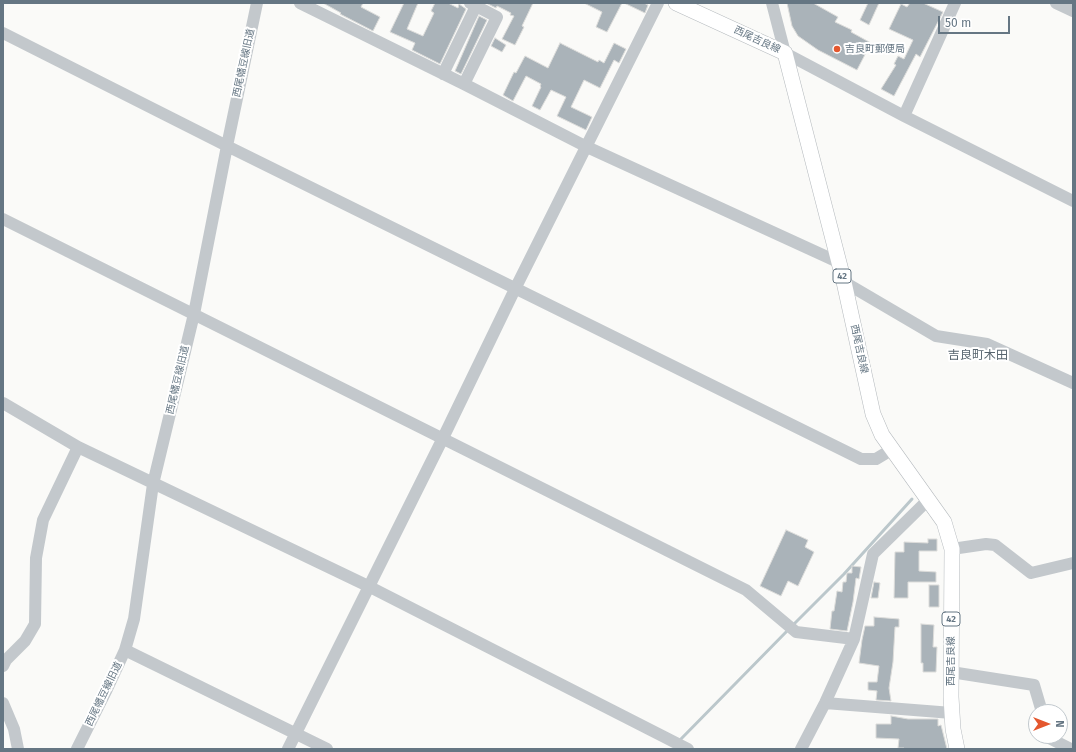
<!DOCTYPE html>
<meta charset="utf-8">
<style>
body{margin:0}
#map{position:relative;width:1076px;height:752px;overflow:hidden;background:#fafaf8;font-family:"Fira Sans",sans-serif}
canvas{display:block}
.frame{position:absolute;inset:0;border:4px solid #657683;pointer-events:none}
.north{position:absolute;left:1028px;top:704px;width:40px;height:40px;box-sizing:border-box;background:#fff;border:1px solid #c1c8cd;border-radius:50%;rotate:90deg;font-size:11px;font-weight:700;line-height:16px;text-align:center;color:#657683}
.north::after{content:'';display:block;margin:auto;width:14px;height:18px;background:#e4572e;clip-path:polygon(50% 0,100% 100%,50% 72%,0 100%)}
.scale{position:absolute;left:938px;top:16px;width:72px;height:18px;box-sizing:border-box;border:2px solid #657683;border-top:0;padding-left:5px;font-size:12px;line-height:14px;white-space:nowrap;color:#657683;-webkit-text-stroke:3px #fff;paint-order:stroke}
</style>
<div id="map">
<canvas width="1076" height="752"></canvas>
<div class="frame"></div>
<div class="north">N</div>
<div class="scale">50 m</div>
</div>
<script>
const ctx = document.querySelector('canvas').getContext('2d');
ctx.lineJoin = 'round';
function toPath(rows) {
  const path = new Path2D();
  for (const r of rows) {
    path.moveTo(r[0], r[1]);
    for (let i = 2; i < r.length; i += 2) path.lineTo(r[i], r[i + 1]);
  }
  return path;
}
function stroke(path, color, width, dash) {
  ctx.strokeStyle = color;
  ctx.lineWidth = width;
  ctx.lineCap = dash ? 'butt' : 'round';
  ctx.setLineDash(dash || []);
  ctx.stroke(path);
}
function fill(path, color) {
  ctx.fillStyle = color;
  ctx.fill(path, 'evenodd');
}
function label(font, color, halo, rows, align = 'center') {
  ctx.font = font + ' "Fira Sans","Noto Sans JP",sans-serif';
  ctx.lineWidth = 4;
  ctx.setLineDash([]);
  ctx.textBaseline = 'middle';
  ctx.strokeStyle = halo;
  ctx.fillStyle = color;
  for (const [text, x, y, turn = 0] of rows) {
    ctx.save();
    ctx.translate(x, y);
    ctx.rotate((+turn || 0) * Math.PI / 180);
    ctx.textAlign = isNaN(turn) ? turn : align;
    if (halo) ctx.strokeText(text, 0, 0);
    ctx.fillText(text, 0, 0);
    ctx.restore();
  }
}
stroke(toPath([
 [793,625,844,574,912,499],
 [679,741,789,629]
]), '#bbc7cb', 3);
const building = toPath([
 [323,3,363,3,361,7,380,17,373,31,340,14,341,13,323,3],
 [404,3,418,3,407,29,423,36,434,13,431,11,435,3,448,3,458,8,459,4,466,9,440,64,412,50,415,43,390,32,404,3],
 [486,3,533,3,522,26,524,27,515,45,502,39,514,16,510,15,511,13,497,6,496,8,486,3],
 [584,3,622,3,607,32,596,27,602,12,584,3],
 [624,3,644,3,648,5,645,13,624,3],
 [787,3,813,3,838,17,835,22,852,30,851,32,871,43,857,70,818,50,798,36,792,26,787,3],
 [868,3,879,3,869,25,860,20,868,3],
 [910,3,923,3,943,12,920,57,916,54,894,96,881,89,896,65,894,64,898,56,904,59,913,40,889,29,901,4,907,7,910,3],
 [479,16,487,20,461,74,455,71,479,16],
 [495,38,506,45,502,52,491,46,495,38],
 [560,43,598,62,599,60,604,63,614,43,626,49,619,63,614,60,600,88,584,80,571,107,592,117,586,130,557,116,566,97,551,90,540,110,532,106,541,87,540,86,541,84,526,76,513,101,503,95,514,72,516,73,525,56,548,68,560,43],
 [786,530,808,540,805,547,814,552,798,586,788,581,781,596,760,586,786,530],
 [928,539,937,539,937,551,919,551,919,571,936,572,936,582,908,582,908,598,894,598,895,552,904,552,904,542,928,543,928,539],
 [852,566,861,567,859,579,856,578,853,602,847,631,830,629,832,611,834,611,837,591,842,592,843,582,846,582,847,573,852,573,852,566],
 [874,582,880,583,878,598,871,598,874,582],
 [929,585,939,585,939,607,929,607,929,585],
 [874,617,899,619,899,627,895,627,893,662,889,688,891,701,876,700,877,691,868,690,868,682,877,682,879,666,859,663,862,640,865,626,874,626,874,617],
 [921,624,934,625,933,647,937,647,936,672,923,672,923,663,921,663,921,624],
 [891,716,908,719,938,719,938,726,941,725,947,749,904,749,904,748,898,748,899,739,876,738,876,724,891,724,891,716]
]);
fill(building, '#aab3b9');
stroke(building, '#dcdcda', 1);
const major = toPath([
 [676,3,785,53,844,282,873,414,882,435,944,522,952,549,951,697,953,729,957,749]
]);
stroke(major, '#b5babe', 16);
stroke(toPath([
 [300,3,464,84,587,147,838,262],
 [772,3,785,53,904,116,1073,201],
 [1056,3,1073,11],
 [3,33,227,146,861,459,876,459,891,450],
 [443,74,476,6],
 [464,84,497,17,470,3],
 [904,116,955,3],
 [3,219,746,590,796,632,854,639],
 [844,282,936,336,987,344,1073,383],
 [3,403,78,447,368,586,688,749],
 [952,549,986,544,995,545,1031,573,1073,563],
 [125,650,327,749],
 [3,666,6,660,25,641,35,624,36,558,43,520,78,447],
 [951,672,1034,685,1042,712],
 [3,703,14,729,18,749],
 [825,703,952,713],
 [1050,736,1051,739,1071,749],
 [77,749,107,689,125,650,134,619,153,484,194,314,227,146,257,3],
 [288,749,443,438,515,289,658,3],
 [801,749,825,703,854,639,873,554,929,499]
]), '#c3c8cc', 12);
stroke(major, '#fff', 15);
for (const [x, y, r, color] of [
 [837,49,4,"#e4572e"]
]) {
  const dot = new Path2D();
  dot.arc(x, y, r, 0, 2 * Math.PI);
  ctx.fillStyle = color;
  ctx.fill(dot);
  stroke(dot, '#fff', 1.5);
}
for (const [x, y, w] of [
 [842,276,18],
 [951,619,18]
]) {
  const box = new Path2D();
  box.roundRect(x - w / 2, y - 7, w, 14, 3);
  ctx.fillStyle = '#fff';
  ctx.fill(box);
  stroke(box, '#657683', 1);
}
label('bold 9px', '#657683', null, [
 ["42",842,276],
 ["42",951,619]
]);
label('10px', '#657683', '#fff', [
 ["西尾吉良線",757,40,25],
 ["西尾幡豆線旧道",244,63,-78],
 ["西尾吉良線",859,349,78],
 ["西尾幡豆線旧道",178,380,-77],
 ["西尾吉良線",951,661,-90],
 ["西尾幡豆線旧道",104,694,-64]
]);
label('10px', '#657683', '#fff', [
 ["吉良町郵便局",845,49]
], 'left');
label('12px', '#57646e', '#fff', [
 ["吉良町木田",978,356]
]);
</script>
